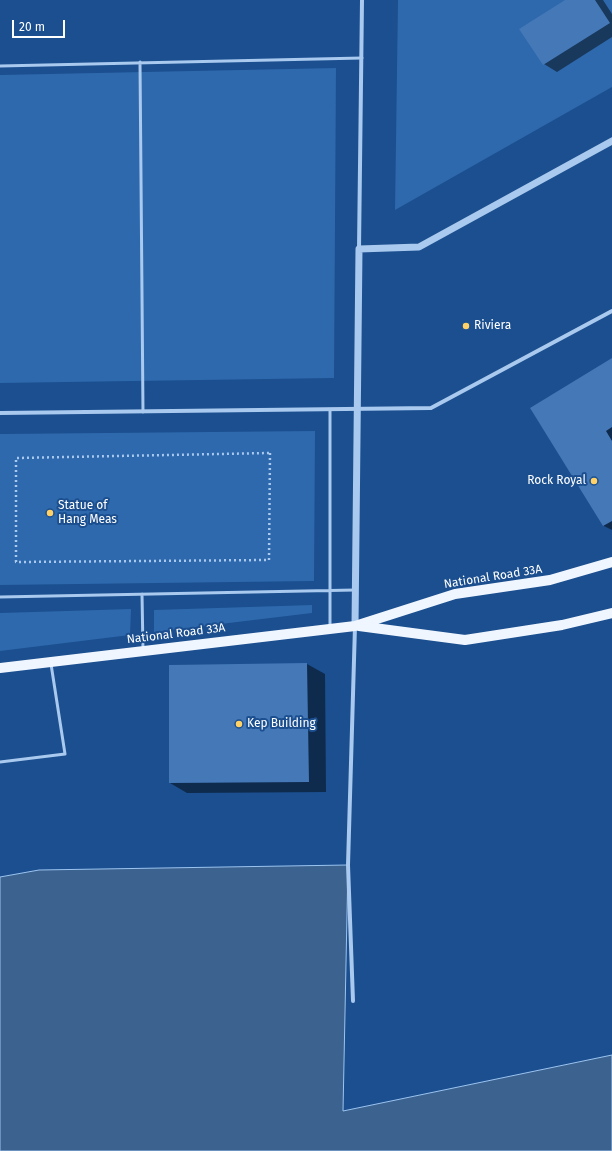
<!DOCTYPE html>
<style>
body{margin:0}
#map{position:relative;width:612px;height:1151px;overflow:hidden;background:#1b4f8f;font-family:"Fira Sans",sans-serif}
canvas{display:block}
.scale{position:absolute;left:12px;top:20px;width:53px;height:18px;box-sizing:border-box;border:2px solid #fff;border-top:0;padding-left:5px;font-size:12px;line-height:14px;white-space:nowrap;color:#fff;-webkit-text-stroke:3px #1b4f8f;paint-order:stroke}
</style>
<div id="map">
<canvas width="612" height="1151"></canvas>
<div class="scale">20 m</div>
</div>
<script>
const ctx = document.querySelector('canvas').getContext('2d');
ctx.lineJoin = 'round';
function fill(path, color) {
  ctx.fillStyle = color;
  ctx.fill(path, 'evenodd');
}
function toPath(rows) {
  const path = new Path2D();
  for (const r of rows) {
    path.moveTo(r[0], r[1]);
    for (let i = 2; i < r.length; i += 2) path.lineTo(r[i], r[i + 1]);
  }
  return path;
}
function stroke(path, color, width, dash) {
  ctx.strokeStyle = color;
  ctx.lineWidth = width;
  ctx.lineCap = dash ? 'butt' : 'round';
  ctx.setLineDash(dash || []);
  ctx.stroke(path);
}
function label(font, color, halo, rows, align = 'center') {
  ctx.font = font + ' "Fira Sans",sans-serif';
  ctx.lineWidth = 4;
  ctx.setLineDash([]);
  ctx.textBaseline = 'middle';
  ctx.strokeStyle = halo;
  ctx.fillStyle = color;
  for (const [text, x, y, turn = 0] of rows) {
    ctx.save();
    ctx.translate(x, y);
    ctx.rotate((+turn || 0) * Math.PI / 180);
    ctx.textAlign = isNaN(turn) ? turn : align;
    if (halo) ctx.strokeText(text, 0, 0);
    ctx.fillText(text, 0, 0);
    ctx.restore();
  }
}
fill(toPath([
 [398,0,612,0,612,87,395,210],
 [336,68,334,378,0,383,0,75],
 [315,431,314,581,0,585,0,434],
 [312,605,312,613,154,632,154,610],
 [131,609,130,635,0,651,0,613]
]), '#2e69ad');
const water = toPath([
 [348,865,343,1111,612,1055,612,1151,0,1151,0,877,39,870,348,865]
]);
fill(water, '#3c6290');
stroke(water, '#9cc4f0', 1);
fill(toPath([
 [567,0,603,0,612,14,612,37,557,72,544,64],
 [612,359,612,530,604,526,531,409],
 [307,664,325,674,326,792,187,793,170,783,170,666]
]), '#0007');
fill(toPath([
 [565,0,595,0,610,23,543,65,519,29],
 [612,358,612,427,606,431,612,441,612,521,603,526,530,408],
 [307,663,309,782,169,783,169,665]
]), '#4478b7');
stroke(toPath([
 [270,453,269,560,16,562,16,458,270,453]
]), '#a9c9ee', 2.5, [2, 3]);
stroke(toPath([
 [140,62,143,412],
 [0,66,362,58],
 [330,410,330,627],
 [142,594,143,650],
 [0,597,355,590],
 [0,762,65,754,51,664]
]), '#a9c9ee', 3);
stroke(toPath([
 [359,249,362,0],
 [0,413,431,408,612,311],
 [353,1001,348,865,355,626]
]), '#a9c9ee', 4);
stroke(toPath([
 [355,626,359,249,419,247,612,141]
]), '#a9c9ee', 7);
stroke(toPath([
 [359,626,465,640,562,625,612,613],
 [0,668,355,626,455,594,550,580,612,562]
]), '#f0f6ff', 10);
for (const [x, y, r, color] of [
 [466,326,4,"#ffd166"],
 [594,481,4,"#ffd166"],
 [50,513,4,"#ffd166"],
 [239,724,4,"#ffd166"]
]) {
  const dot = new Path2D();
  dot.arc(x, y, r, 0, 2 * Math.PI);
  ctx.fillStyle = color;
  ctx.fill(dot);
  stroke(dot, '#1b4f8f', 1.5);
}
label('12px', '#fff', '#1b4f8f', [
 ["Riviera",474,326],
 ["Rock Royal",586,481,"right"],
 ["Statue of",58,506],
 ["Hang Meas",58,520],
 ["Kep Building",247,724]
], 'left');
label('12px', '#fff', '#1b4f8f', [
 ["National Road 33A",493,577,-9],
 ["National Road 33A",176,634,-7]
]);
</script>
